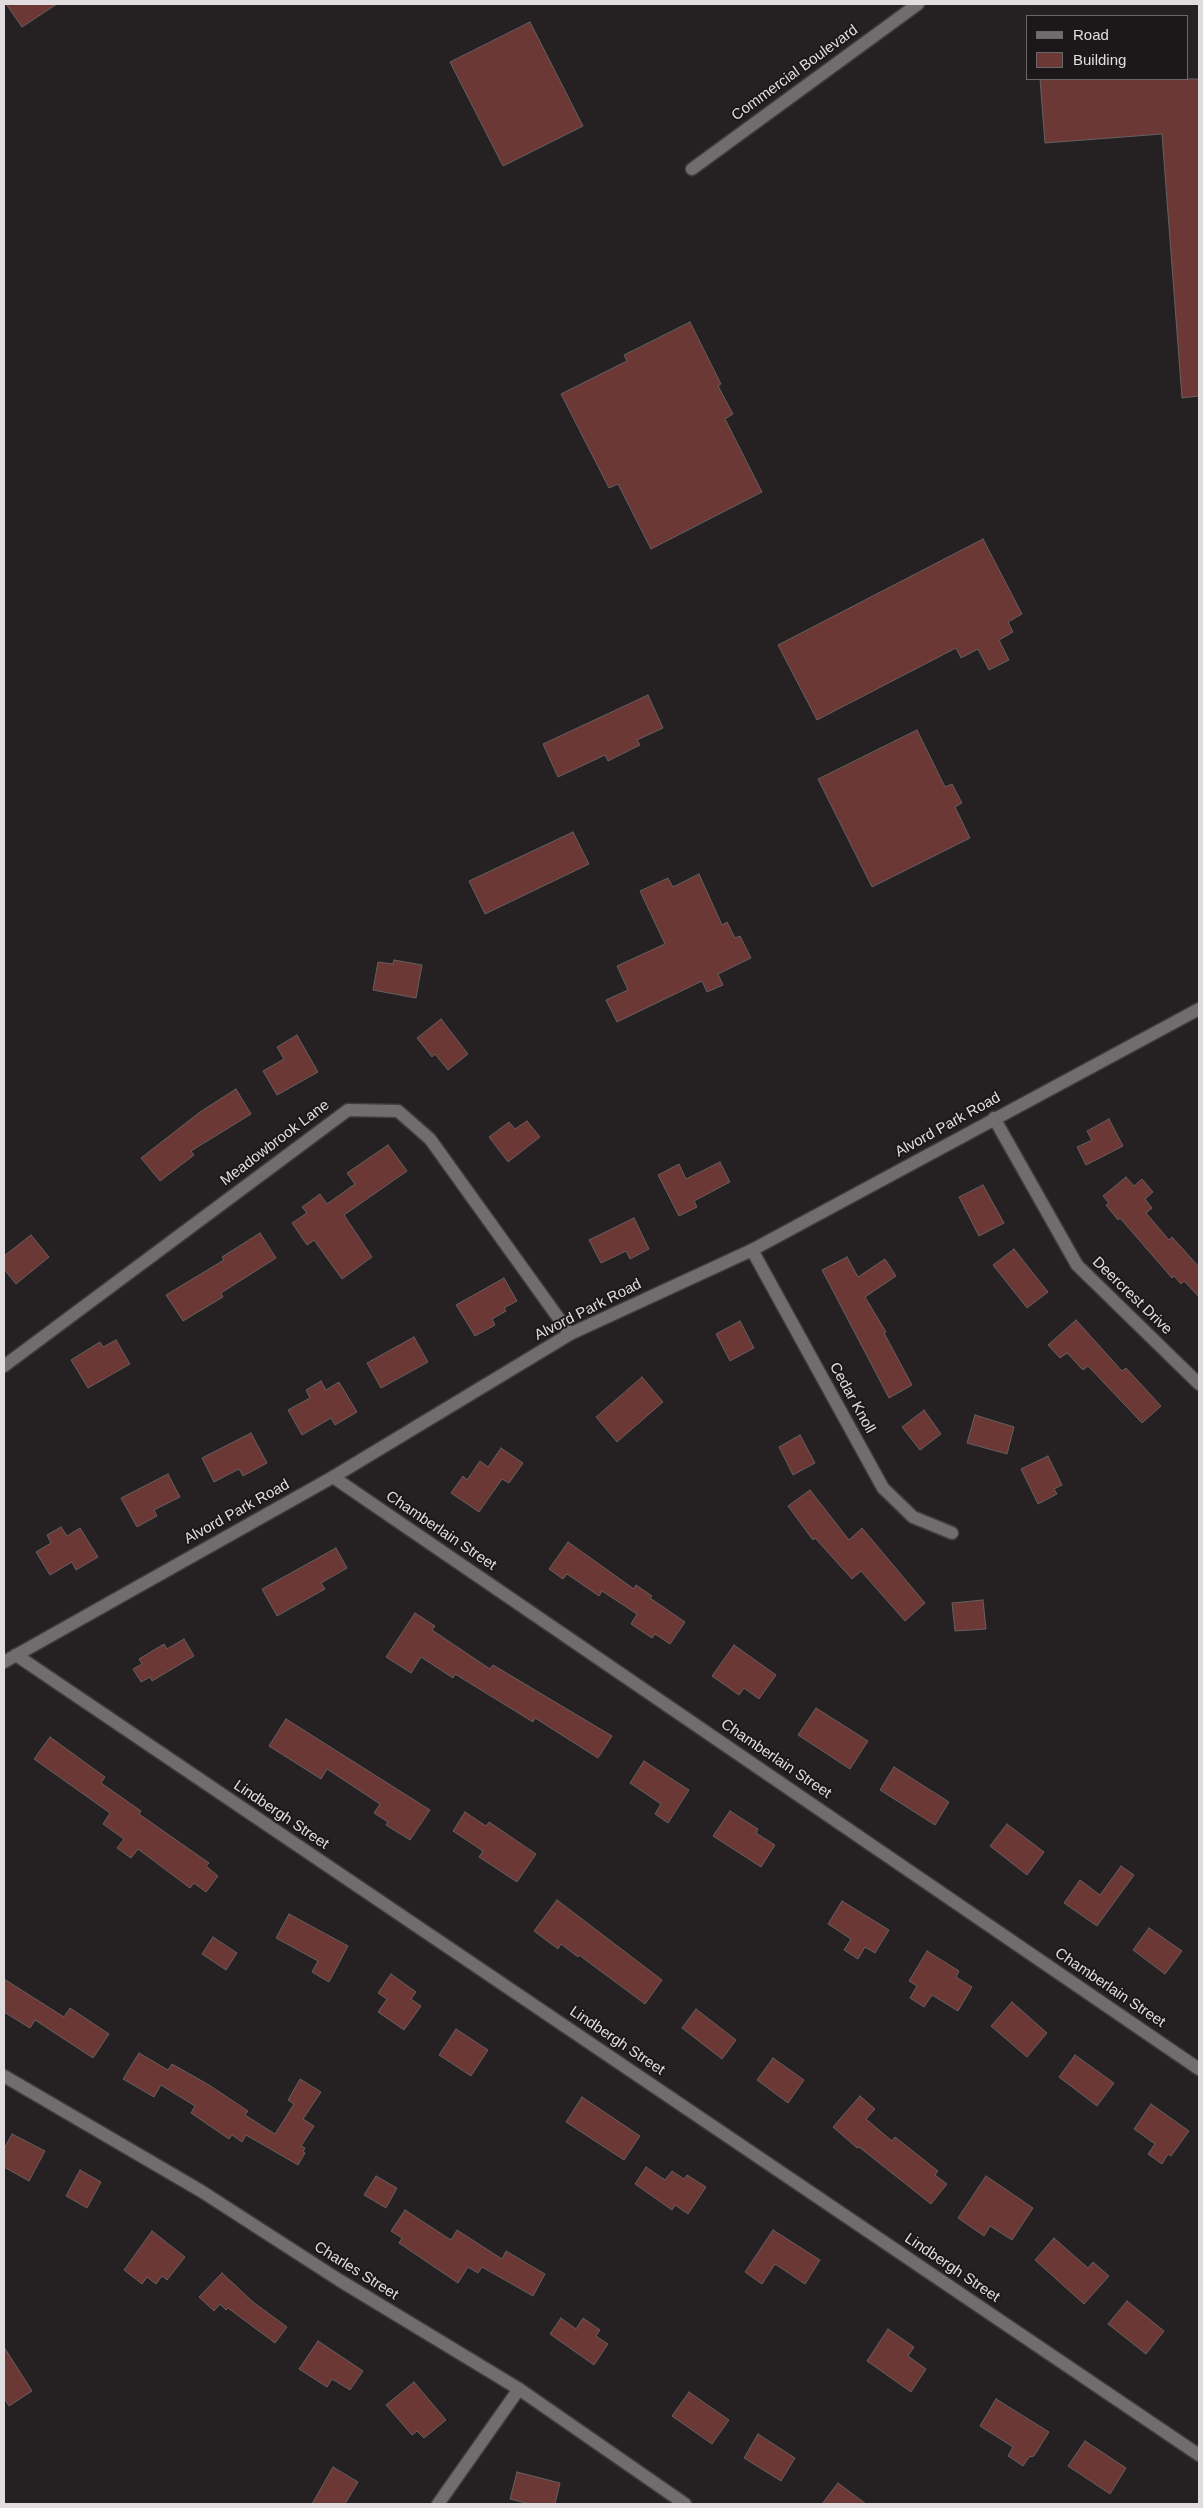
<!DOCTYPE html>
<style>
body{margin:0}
#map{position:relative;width:1203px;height:2508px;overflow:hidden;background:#252122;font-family:Helvetica,sans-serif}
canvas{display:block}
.frame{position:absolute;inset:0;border:5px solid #e1ddde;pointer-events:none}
.legend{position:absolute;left:1026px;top:15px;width:162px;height:65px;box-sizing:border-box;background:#1c1719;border:1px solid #6b6668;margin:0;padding:6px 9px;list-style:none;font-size:15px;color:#e1ddde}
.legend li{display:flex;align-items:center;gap:10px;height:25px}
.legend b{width:25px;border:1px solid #6b6668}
</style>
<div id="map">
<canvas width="1203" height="2508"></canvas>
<div class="frame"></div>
<ul class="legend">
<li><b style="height:6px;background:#716c6e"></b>Road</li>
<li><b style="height:14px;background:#6c3835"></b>Building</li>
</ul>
</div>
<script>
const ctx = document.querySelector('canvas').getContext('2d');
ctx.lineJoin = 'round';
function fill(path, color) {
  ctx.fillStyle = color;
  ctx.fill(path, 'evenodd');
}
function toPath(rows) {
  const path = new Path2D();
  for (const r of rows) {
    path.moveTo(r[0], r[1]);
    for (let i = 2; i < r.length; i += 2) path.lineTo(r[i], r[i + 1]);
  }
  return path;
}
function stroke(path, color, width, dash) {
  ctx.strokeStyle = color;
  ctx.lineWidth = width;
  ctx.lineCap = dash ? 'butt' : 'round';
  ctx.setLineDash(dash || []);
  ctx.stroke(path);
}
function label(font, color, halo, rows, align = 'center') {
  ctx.font = font + ' Helvetica,sans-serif';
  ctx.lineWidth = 4;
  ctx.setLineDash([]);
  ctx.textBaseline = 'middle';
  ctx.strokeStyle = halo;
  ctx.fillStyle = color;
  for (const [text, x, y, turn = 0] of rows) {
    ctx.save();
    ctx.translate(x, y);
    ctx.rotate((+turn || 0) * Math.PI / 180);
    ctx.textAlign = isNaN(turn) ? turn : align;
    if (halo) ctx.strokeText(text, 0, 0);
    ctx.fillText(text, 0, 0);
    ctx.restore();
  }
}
const building = toPath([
 [6,4,57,4,22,27,6,4],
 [530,22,583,126,503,166,450,62,530,22],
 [1040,79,1199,79,1199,396,1182,398,1162,134,1045,143,1040,79],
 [690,322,721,384,718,386,733,414,725,419,762,492,651,549,618,484,609,488,561,394,627,361,624,355,690,322],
 [983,539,1022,614,1008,622,1013,632,999,640,1009,660,989,670,978,649,961,658,956,648,817,720,778,645,983,539],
 [648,695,663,728,637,740,640,745,608,761,605,755,558,777,543,744,648,695],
 [917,730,945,787,952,784,962,803,955,807,970,838,872,887,818,779,917,730],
 [573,832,589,864,485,914,469,881,573,832],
 [699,874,722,925,727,922,735,938,740,936,751,958,718,974,723,985,707,992,702,981,617,1022,606,1000,628,990,617,966,665,944,640,891,668,878,673,887,699,874],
 [394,960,422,965,416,998,373,990,378,962,393,964,394,960],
 [441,1019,468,1054,448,1070,435,1054,432,1057,417,1038,441,1019],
 [297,1035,318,1072,277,1095,263,1071,284,1059,277,1047,297,1035],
 [236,1089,251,1114,191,1151,194,1155,160,1181,141,1158,200,1112,236,1089],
 [1109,1119,1123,1146,1086,1165,1077,1147,1092,1140,1087,1131,1109,1119],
 [527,1121,540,1137,508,1162,489,1137,509,1122,515,1129,527,1121],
 [388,1145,407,1171,344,1215,372,1257,342,1279,314,1240,307,1245,292,1223,307,1213,302,1207,320,1194,327,1204,355,1184,347,1173,388,1145],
 [720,1162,730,1182,694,1201,697,1207,679,1216,658,1175,679,1164,686,1179,720,1162],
 [1126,1177,1134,1186,1142,1179,1153,1192,1145,1199,1152,1208,1146,1213,1169,1240,1172,1237,1199,1267,1199,1297,1184,1281,1181,1284,1174,1276,1172,1278,1120,1218,1118,1220,1106,1205,1109,1203,1103,1196,1126,1177],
 [983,1185,1004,1223,979,1236,959,1197,983,1185],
 [634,1218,649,1249,630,1259,626,1251,601,1263,589,1240,634,1218],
 [260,1233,276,1258,221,1293,223,1297,183,1321,166,1295,224,1260,222,1257,260,1233],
 [31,1235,49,1257,16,1284,4,1269,4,1256,31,1235],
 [1014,1249,1048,1292,1027,1308,993,1265,1014,1249],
 [847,1257,858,1277,885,1259,896,1276,865,1297,886,1332,884,1333,912,1385,889,1398,822,1270,847,1257],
 [504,1278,517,1301,504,1308,506,1311,492,1319,495,1325,475,1336,456,1305,504,1278],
 [1076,1320,1122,1371,1126,1368,1161,1406,1142,1423,1088,1366,1083,1370,1067,1353,1060,1358,1048,1345,1076,1320],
 [740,1321,754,1348,730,1361,716,1334,740,1321],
 [414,1337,428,1362,381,1388,367,1363,414,1337],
 [116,1340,130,1364,88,1388,71,1360,100,1342,103,1347,116,1340],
 [642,1377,663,1402,617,1442,596,1417,642,1377],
 [321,1381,326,1390,339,1382,357,1412,335,1425,331,1418,302,1435,288,1410,310,1398,306,1390,321,1381],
 [924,1410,941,1434,920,1450,902,1427,924,1410],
 [975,1415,1014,1427,1007,1454,967,1443,975,1415],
 [251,1433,267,1463,243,1476,239,1469,214,1482,202,1458,251,1433],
 [800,1435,815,1463,793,1475,779,1447,800,1435],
 [501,1448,523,1463,509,1483,502,1479,479,1512,451,1493,463,1476,467,1480,480,1461,488,1467,501,1448],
 [1048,1456,1062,1485,1054,1489,1057,1494,1038,1504,1021,1469,1048,1456],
 [168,1474,180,1497,154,1510,157,1516,137,1527,121,1498,168,1474],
 [810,1490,849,1540,862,1528,925,1603,905,1621,861,1571,852,1579,815,1538,813,1540,788,1506,810,1490],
 [61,1527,67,1536,80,1528,98,1557,76,1570,72,1562,50,1575,36,1552,51,1543,47,1535,61,1527],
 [568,1542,634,1589,636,1585,652,1596,650,1598,685,1622,670,1644,655,1634,652,1638,631,1624,637,1614,602,1591,599,1596,567,1574,563,1579,549,1569,568,1542],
 [336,1548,347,1568,321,1583,325,1589,277,1616,262,1589,336,1548],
 [983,1600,986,1629,955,1631,952,1603,983,1600],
 [415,1613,435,1626,432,1630,490,1669,493,1665,612,1736,598,1758,535,1718,533,1722,455,1674,453,1678,421,1657,411,1673,386,1657,415,1613],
 [184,1639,194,1656,152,1681,150,1677,141,1682,133,1669,142,1664,139,1659,164,1644,167,1649,184,1639],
 [734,1645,776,1675,759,1699,744,1688,739,1695,712,1676,734,1645],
 [816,1708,868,1741,850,1769,798,1735,816,1708],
 [286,1719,430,1810,410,1840,386,1825,388,1822,374,1813,380,1804,327,1769,321,1779,269,1746,286,1719],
 [50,1737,105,1777,101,1783,141,1811,139,1814,209,1863,206,1866,218,1876,206,1892,194,1883,190,1888,138,1849,131,1858,117,1848,124,1839,103,1824,110,1813,34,1759,50,1737],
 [644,1761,689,1790,668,1823,655,1814,661,1804,630,1783,644,1761],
 [894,1767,949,1802,935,1825,880,1790,894,1767],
 [730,1811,758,1829,756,1833,775,1845,761,1867,713,1836,730,1811],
 [465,1812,486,1826,489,1822,536,1854,517,1882,479,1857,483,1851,453,1831,465,1812],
 [1007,1824,1044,1852,1027,1875,990,1846,1007,1824],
 [1121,1866,1134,1875,1097,1926,1064,1903,1080,1880,1100,1895,1121,1866],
 [557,1900,662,1980,645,2004,579,1955,578,1957,561,1944,558,1949,534,1931,557,1900],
 [842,1901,889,1930,875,1953,865,1947,858,1959,844,1950,851,1939,828,1924,842,1901],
 [289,1914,348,1946,329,1982,312,1972,318,1961,276,1938,289,1914],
 [1149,1928,1182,1951,1165,1974,1133,1950,1149,1928],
 [213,1937,237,1953,226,1970,202,1954,213,1937],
 [927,1951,959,1971,956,1977,972,1987,958,2011,932,1995,924,2007,910,1998,917,1986,909,1981,927,1951],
 [391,1974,416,1992,411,1999,421,2006,404,2030,378,2012,387,1999,378,1993,391,1974],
 [4,1979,64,2017,70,2008,109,2034,93,2058,35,2020,30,2028,4,2012,4,1979],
 [1012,2002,1047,2033,1027,2057,991,2026,1012,2002],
 [696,2009,736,2040,722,2059,682,2028,696,2009],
 [456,2029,488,2050,471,2076,439,2055,456,2029],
 [139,2053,168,2070,172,2064,209,2085,248,2111,245,2115,275,2134,294,2104,288,2100,300,2079,321,2092,303,2119,314,2126,301,2146,305,2148,303,2152,305,2153,298,2165,246,2135,242,2142,232,2135,229,2139,191,2113,195,2106,161,2085,154,2097,123,2079,139,2053],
 [1075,2055,1114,2083,1097,2106,1059,2077,1075,2055],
 [773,2058,804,2080,788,2103,757,2080,773,2058],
 [860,2096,875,2109,866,2119,892,2141,895,2137,938,2171,935,2175,947,2184,931,2204,859,2147,857,2148,833,2127,860,2096],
 [582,2097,640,2136,624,2160,566,2122,582,2097],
 [1151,2104,1189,2131,1171,2156,1168,2154,1162,2164,1148,2154,1155,2144,1134,2129,1151,2104],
 [12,2134,45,2151,29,2181,4,2167,4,2149,12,2134],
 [646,2167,665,2180,672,2171,684,2179,687,2175,706,2187,688,2214,675,2205,672,2210,635,2184,646,2167],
 [80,2170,101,2182,87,2208,66,2196,80,2170],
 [376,2176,397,2188,386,2208,364,2195,376,2176],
 [986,2176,1033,2208,1012,2240,990,2226,984,2236,958,2218,986,2176],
 [405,2210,451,2240,457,2230,502,2259,506,2251,545,2274,533,2296,482,2267,478,2273,468,2267,458,2283,399,2243,402,2238,391,2231,405,2210],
 [773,2230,820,2260,805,2284,775,2264,762,2284,745,2272,773,2230],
 [152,2231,185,2257,167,2280,162,2276,156,2284,147,2277,142,2284,124,2270,152,2231],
 [1054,2238,1088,2268,1093,2262,1109,2276,1084,2304,1035,2260,1054,2238],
 [222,2273,253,2302,287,2327,275,2343,228,2308,226,2310,220,2304,214,2311,199,2297,222,2273],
 [1127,2301,1164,2331,1146,2354,1108,2324,1127,2301],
 [561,2318,576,2329,583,2318,600,2330,596,2336,608,2344,594,2365,550,2334,561,2318],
 [888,2329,914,2347,908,2356,926,2369,911,2392,867,2361,888,2329],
 [318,2341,363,2371,350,2390,332,2379,327,2387,299,2369,318,2341],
 [4,2347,32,2391,9,2406,4,2398,4,2347],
 [414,2382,446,2420,424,2438,417,2431,412,2435,386,2405,414,2382],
 [689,2392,729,2420,712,2444,672,2416,689,2392],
 [996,2399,1049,2432,1034,2456,1029,2457,1023,2466,1008,2456,1013,2447,980,2426,996,2399],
 [758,2434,795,2458,781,2481,744,2458,758,2434],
 [1085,2441,1126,2468,1110,2494,1068,2466,1085,2441],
 [333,2467,358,2482,345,2504,312,2504,333,2467],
 [517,2472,560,2483,555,2504,530,2504,510,2499,517,2472],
 [838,2483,866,2504,822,2504,838,2483]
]);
fill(building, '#6c3835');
stroke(building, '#666060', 1);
const minor = toPath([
 [692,169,918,4],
 [994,1118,1077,1265,1199,1384],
 [752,1250,883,1488,913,1517,952,1533],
 [4,1366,348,1110,398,1111,430,1139,570,1334],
 [333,1477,1199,2069],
 [16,1655,1199,2455],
 [438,2504,519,2389]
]);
const tertiary = toPath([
 [4,1662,333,1477,570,1334,752,1250,1199,1009],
 [4,2076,201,2191,339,2280,519,2389,685,2504]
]);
stroke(minor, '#413d3e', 15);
stroke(tertiary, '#413d3e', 15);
stroke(minor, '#716c6e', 12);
stroke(tertiary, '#716c6e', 12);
label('15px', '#e1ddde', '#1c1719', [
 ["Commercial Boulevard",795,73,-36],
 ["Alvord Park Road",948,1125,-29],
 ["Meadowbrook Lane",275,1143,-37],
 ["Deercrest Drive",1132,1296,44],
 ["Alvord Park Road",588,1310,-27],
 ["Cedar Knoll",852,1398,61],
 ["Alvord Park Road",237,1512,-29],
 ["Chamberlain Street",441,1531,34],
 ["Chamberlain Street",776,1759,34],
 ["Lindbergh Street",281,1815,34],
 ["Chamberlain Street",1110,1988,34],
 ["Lindbergh Street",617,2041,34],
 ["Lindbergh Street",952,2268,34],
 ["Charles Street",356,2271,32]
]);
</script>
